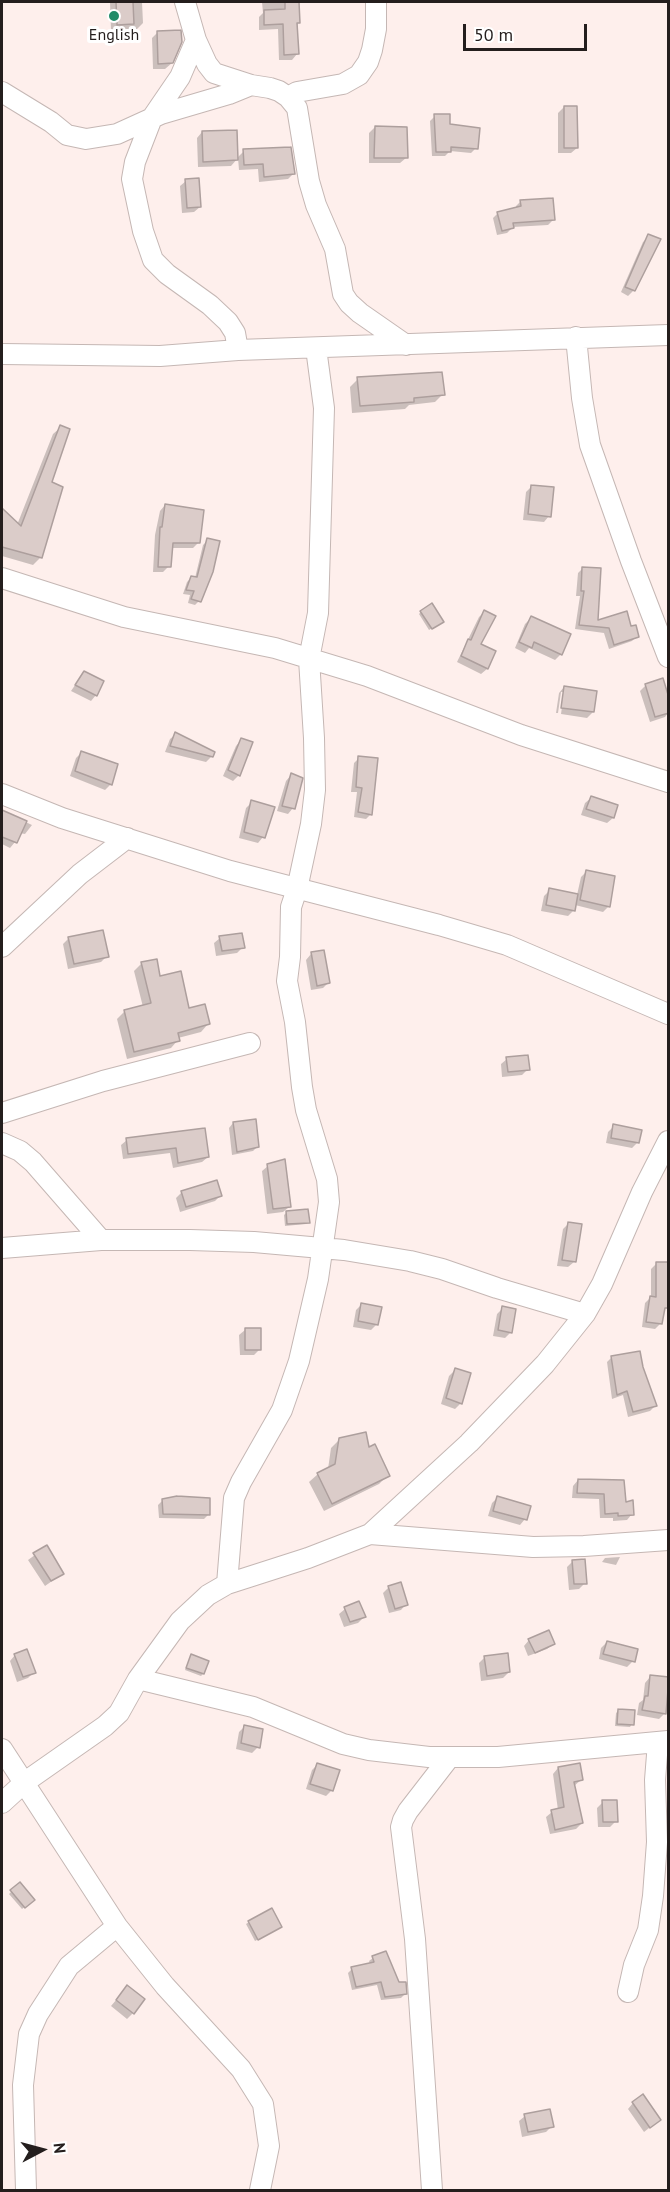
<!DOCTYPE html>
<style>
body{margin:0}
#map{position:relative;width:670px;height:2192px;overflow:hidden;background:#feefec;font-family:"PT Sans",sans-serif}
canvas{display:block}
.frame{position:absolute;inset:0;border:3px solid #241e1d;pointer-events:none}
.north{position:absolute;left:12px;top:2120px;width:60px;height:60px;-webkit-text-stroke:4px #fff;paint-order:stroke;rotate:84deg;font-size:16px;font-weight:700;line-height:24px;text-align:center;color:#241e1d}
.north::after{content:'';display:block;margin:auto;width:21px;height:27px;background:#241e1d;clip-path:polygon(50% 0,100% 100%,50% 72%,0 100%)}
.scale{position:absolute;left:463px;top:24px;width:124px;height:27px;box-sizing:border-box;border:3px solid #241e1d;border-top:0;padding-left:8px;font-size:18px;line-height:21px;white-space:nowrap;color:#241e1d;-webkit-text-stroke:4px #fff;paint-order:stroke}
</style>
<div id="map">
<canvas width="670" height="2192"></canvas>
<div class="frame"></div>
<div class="north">N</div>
<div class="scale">50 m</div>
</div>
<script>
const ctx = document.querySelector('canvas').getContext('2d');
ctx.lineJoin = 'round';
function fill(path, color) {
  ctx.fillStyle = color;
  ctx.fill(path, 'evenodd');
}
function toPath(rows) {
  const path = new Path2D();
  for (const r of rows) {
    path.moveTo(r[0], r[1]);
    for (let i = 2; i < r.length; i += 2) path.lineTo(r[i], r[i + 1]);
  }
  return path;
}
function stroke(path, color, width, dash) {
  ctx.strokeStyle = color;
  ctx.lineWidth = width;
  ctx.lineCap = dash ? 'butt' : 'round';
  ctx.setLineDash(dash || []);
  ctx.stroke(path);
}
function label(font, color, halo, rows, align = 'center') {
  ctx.font = font + ' "PT Sans",sans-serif';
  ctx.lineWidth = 6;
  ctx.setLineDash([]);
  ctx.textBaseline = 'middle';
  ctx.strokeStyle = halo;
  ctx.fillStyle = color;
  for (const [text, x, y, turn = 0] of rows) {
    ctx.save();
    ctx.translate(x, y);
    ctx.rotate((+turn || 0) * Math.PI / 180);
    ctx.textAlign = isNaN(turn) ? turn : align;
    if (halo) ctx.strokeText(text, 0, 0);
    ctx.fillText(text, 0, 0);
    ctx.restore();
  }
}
fill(toPath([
 [110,2,142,2,143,23,137,29,111,30],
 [262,2,298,2,297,54,292,60,279,60,278,29,259,30,259,17,263,13],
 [158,32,172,63,165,69,153,69,152,38],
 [564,107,577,148,571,153,558,153,558,113],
 [435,116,476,148,471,153,450,151,445,156,432,156,430,121],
 [375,127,406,158,400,163,369,163,369,133],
 [202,132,237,158,244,151,293,174,288,179,259,182,258,169,239,170,238,158,231,166,198,167,197,138],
 [186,181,200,207,194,212,182,213,180,186],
 [521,201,553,220,548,225,513,227,507,233,497,235,493,218,498,213,516,209,516,206],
 [649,236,634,290,628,296,621,292,643,242],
 [358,379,443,394,435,402,409,405,405,409,352,413,350,387],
 [61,427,50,483,41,557,33,565,2,556,2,519,6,514,17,525,53,434],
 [532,486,549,516,544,522,523,520,526,492],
 [165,505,199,542,193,548,171,548,169,566,163,572,153,572,155,535,160,511],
 [208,540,199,601,195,605,188,603,190,595,183,594,187,582,192,577,195,578,203,545],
 [583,568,596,622,630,628,637,636,632,641,609,649,604,633,575,629,580,596,576,596,578,573],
 [421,612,439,624,429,630,419,614],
 [484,612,479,645,494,652,487,669,481,674,457,662,479,617],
 [531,618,561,654,555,660,529,648,525,653,515,648,525,624],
 [84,672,96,695,91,701,71,691],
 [646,685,668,703,668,713,665,717,650,722,640,691],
 [564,687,593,712,587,718,561,714,564,692,561,692,558,713,556,713,559,693],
 [176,734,212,756,206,762,165,752,170,739],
 [241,740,239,775,233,781,223,776,236,746],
 [81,753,111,784,105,790,70,776,76,758],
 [359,758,371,814,366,819,354,817,357,792,351,792,354,763],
 [291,775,293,808,288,814,277,811,286,781],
 [591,798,616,806,613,818,607,823,581,815,585,803],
 [252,802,263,837,258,843,239,838,246,808],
 [2,811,32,825,25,834,19,833,15,842,10,848,2,844],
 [586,872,609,906,603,912,575,905,574,910,568,916,541,911,544,896,550,890,577,895,581,877],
 [69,938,107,956,101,962,68,969,63,944],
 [220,938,243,947,237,953,216,956,214,943],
 [323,952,329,982,323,988,311,990,306,960,311,954],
 [142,963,159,977,188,1009,208,1024,201,1032,178,1038,178,1040,171,1048,127,1059,117,1019,125,1011,143,1007,134,971],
 [507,1059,528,1069,522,1075,502,1077,501,1064],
 [233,1123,258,1146,253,1151,232,1155,229,1128],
 [614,1126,638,1142,632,1148,606,1143,608,1132],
 [204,1130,208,1157,202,1162,173,1168,170,1153,123,1159,121,1145,127,1140],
 [268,1166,289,1207,283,1212,267,1214,262,1171],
 [182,1192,221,1195,215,1201,180,1212,176,1198],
 [287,1212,308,1222,306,1224,285,1226,284,1215],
 [569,1223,574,1262,568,1267,557,1266,563,1229],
 [656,1264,661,1323,655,1329,642,1327,645,1303,651,1297,651,1269],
 [362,1304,377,1324,371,1330,353,1327,356,1310],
 [503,1308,511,1332,505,1338,493,1336,497,1314],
 [245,1330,260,1349,254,1355,240,1355,239,1335],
 [612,1357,655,1406,650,1411,628,1417,623,1395,612,1399,607,1362],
 [455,1370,461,1403,455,1409,441,1404,449,1376],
 [340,1439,368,1449,388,1475,379,1484,324,1511,309,1482,318,1474,328,1469,331,1448],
 [578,1480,625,1504,632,1514,627,1520,613,1521,613,1518,600,1518,599,1499,572,1498,573,1486],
 [497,1498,525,1519,520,1525,488,1516,492,1503],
 [163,1500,208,1515,204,1519,159,1518,158,1505],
 [46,1547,62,1574,45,1586,28,1560],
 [620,1557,616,1565,602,1562,605,1558],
 [573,1561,585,1583,579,1589,569,1590,567,1567],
 [389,1587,406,1604,401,1610,389,1613,383,1593],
 [345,1609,364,1617,358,1623,344,1627,339,1614],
 [529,1640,553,1644,547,1649,528,1656,524,1646],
 [607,1642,633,1661,627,1667,599,1659,601,1648],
 [15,1655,34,1672,28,1678,17,1682,10,1661],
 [191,1656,203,1674,201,1676,185,1670],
 [485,1657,509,1672,503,1678,481,1681,479,1663],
 [650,1677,668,1679,665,1713,659,1719,637,1715,639,1703,643,1700,645,1683],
 [619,1710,632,1724,630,1727,615,1726,616,1713],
 [245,1726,258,1747,252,1753,236,1749,239,1732],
 [317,1765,332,1790,326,1796,306,1789,312,1770],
 [558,1768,581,1780,574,1786,582,1823,576,1829,550,1834,546,1817,552,1812,558,1810,553,1774],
 [603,1802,616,1821,610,1827,598,1827,597,1808],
 [19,1884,33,1900,22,1909,9,1894],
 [249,1922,281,1927,255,1941,246,1924],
 [373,1958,405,1994,401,1998,381,2000,377,1985,352,1990,348,1973,352,1969,370,1964,369,1961],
 [122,1993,133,2013,127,2019,111,2006],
 [633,2103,659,2120,644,2132,628,2109],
 [525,2116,552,2126,546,2132,522,2137,519,2121]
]), '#0003');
const building = toPath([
 [116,2,133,2,134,24,117,25,116,2],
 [285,2,299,2,300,23,297,23,299,54,284,55,283,24,264,25,264,10,285,9,285,2],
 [181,30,182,42,173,63,158,64,157,31,181,30],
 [564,106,577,106,578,148,564,148,564,106],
 [434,114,450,114,450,124,480,128,478,149,451,147,451,152,436,152,434,114],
 [375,126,407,127,408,158,374,158,375,126],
 [237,130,238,160,203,162,202,131,237,130],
 [291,147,295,174,264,177,263,164,244,165,243,149,291,147],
 [199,178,201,207,187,208,185,179,199,178],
 [553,198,555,220,513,223,514,228,502,231,497,212,521,206,520,200,553,198],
 [648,234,661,239,635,291,625,287,648,234],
 [442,372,445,395,414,398,414,402,360,406,357,377,442,372],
 [60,425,70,429,52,482,63,487,42,558,2,547,2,508,21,526,60,425],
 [531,485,554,487,551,517,528,514,531,485],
 [165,504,204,510,200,543,173,543,171,567,158,567,160,527,162,527,165,504],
 [207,538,220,541,213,572,201,602,191,599,194,591,186,590,191,576,197,577,207,538],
 [582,567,601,568,598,620,627,611,631,626,636,625,639,637,614,645,609,628,579,625,584,591,581,591,582,567],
 [432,603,444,622,432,629,420,611,432,603],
 [484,610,496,616,481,644,496,651,488,669,461,656,468,639,471,640,484,610],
 [531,616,571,634,562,655,534,642,532,648,519,642,531,616],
 [84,671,104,681,97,696,75,685,84,671],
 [663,678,669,698,669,713,655,717,645,684,663,678],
 [564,686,597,691,594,712,561,708,564,686],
 [175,732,215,752,213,757,170,746,175,732],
 [241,738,253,742,240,776,228,770,241,738],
 [81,751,118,764,112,785,75,771,81,751],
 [358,756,378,758,372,815,358,812,362,788,356,787,358,756],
 [291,773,303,778,295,809,282,806,291,773],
 [591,796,618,805,614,818,586,809,591,796],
 [251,800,275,807,265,838,244,832,251,800],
 [2,810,27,821,17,843,2,837,2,810],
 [586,870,615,876,610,907,580,900,586,870],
 [549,888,578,894,575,911,546,905,549,888],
 [103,930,109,957,74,964,68,937,103,930],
 [242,933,245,948,222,951,219,936,242,933],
 [324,950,330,983,317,986,311,952,324,950],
 [157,959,160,976,181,971,189,1008,205,1004,210,1024,178,1033,180,1041,134,1052,124,1010,151,1003,141,962,157,959],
 [528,1055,530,1070,508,1072,506,1057,528,1055],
 [256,1119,259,1147,237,1152,233,1122,256,1119],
 [613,1124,642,1130,639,1143,611,1138,613,1124],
 [205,1128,209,1157,178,1163,176,1148,128,1154,126,1138,205,1128],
 [285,1159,291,1207,273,1209,267,1164,285,1159],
 [217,1180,222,1196,186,1207,181,1191,217,1180],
 [308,1209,310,1223,287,1224,286,1211,308,1209],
 [568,1222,582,1224,576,1262,562,1260,568,1222],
 [656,1262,669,1262,669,1308,665,1308,662,1324,646,1322,650,1296,656,1297,656,1262],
 [361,1303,382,1307,378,1325,358,1321,361,1303],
 [502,1306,516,1309,512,1333,498,1330,502,1306],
 [245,1328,261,1328,261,1350,245,1350,245,1328],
 [640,1351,643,1367,657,1406,633,1412,627,1391,617,1395,611,1356,640,1351],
 [455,1368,471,1373,462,1404,446,1398,455,1368],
 [366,1432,369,1447,375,1444,390,1476,332,1504,317,1473,335,1464,339,1438,366,1432],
 [578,1479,624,1480,626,1502,633,1500,634,1515,618,1516,618,1513,605,1514,604,1494,577,1493,578,1479],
 [177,1496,210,1498,210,1515,163,1514,162,1499,177,1496],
 [497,1496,531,1506,527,1520,493,1511,497,1496],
 [47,1545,64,1574,51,1581,33,1553,47,1545],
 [585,1559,587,1584,574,1584,572,1560,585,1559],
 [401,1582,408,1605,395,1609,388,1586,401,1582],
 [359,1601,366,1617,350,1622,344,1607,359,1601],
 [549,1630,555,1644,535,1653,528,1639,549,1630],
 [607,1641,638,1649,635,1662,603,1654,607,1641],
 [27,1649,36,1673,23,1677,14,1654,27,1649],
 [508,1653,510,1672,487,1676,484,1656,508,1653],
 [191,1654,209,1661,204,1674,186,1668,191,1654],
 [650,1675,669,1677,666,1714,642,1710,645,1696,648,1696,650,1675],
 [618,1709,635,1710,634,1725,617,1724,618,1709],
 [244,1725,263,1729,260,1748,241,1743,244,1725],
 [317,1763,340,1770,333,1791,310,1784,317,1763],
 [580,1763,583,1780,574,1782,583,1823,555,1830,551,1810,564,1807,558,1767,580,1763],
 [602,1800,617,1800,618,1822,603,1822,602,1800],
 [20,1882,35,1900,25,1908,10,1890,20,1882],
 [272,1908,282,1927,258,1940,248,1921,272,1908],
 [386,1951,399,1982,406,1982,407,1994,385,1997,381,1982,356,1987,351,1967,374,1962,372,1956,386,1951],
 [127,1985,145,1999,134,2014,116,2000,127,1985],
 [643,2094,661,2120,650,2128,632,2102,643,2094],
 [550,2109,554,2127,528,2132,524,2114,550,2109]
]);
fill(building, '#dbccc9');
stroke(building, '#ad9f9d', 1.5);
const minor = toPath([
 [185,2,196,40,207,64,214,73,251,85,270,88,279,91,288,97,297,108,309,181,316,205,335,249,343,294,349,303,360,313,406,345],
 [196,40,180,77,152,118,135,162,132,179,143,231,153,260,167,274,210,305,228,322,235,333,238,350],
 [2,92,51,122,67,135,86,139,117,134,161,114,229,94,251,85],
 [288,97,297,92,343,84,359,75,368,62,372,50,376,29,376,2],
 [576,337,582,398,590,445,631,561,668,657],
 [2,354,160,356,238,350,668,335],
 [2,578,124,617,275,648,367,676,521,735,668,782],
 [2,794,62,818,230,871,439,925,507,945,668,1014],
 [2,947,80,874,127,838],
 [2,1113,103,1081,250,1043],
 [2,1143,20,1151,33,1162,101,1240],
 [2,1248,101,1240,190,1240,254,1242,344,1250,410,1261,442,1269,497,1288,585,1314],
 [370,1534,533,1547,584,1546,668,1540],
 [227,1584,234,1498,241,1482,282,1410,299,1361,318,1279,329,1202,327,1179,306,1110,302,1087,295,1022,287,981,290,957,291,907,297,889,311,824,315,790,314,738,309,659,318,613,324,408,316,348],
 [138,1679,253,1707,343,1744,369,1750,429,1757,498,1757,668,1741],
 [2,1749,117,1926,165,1986,241,2069,263,2104,269,2146,260,2190],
 [2,1803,25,1782,105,1726,119,1713,138,1679,180,1621,208,1595,227,1584,308,1558,370,1534,469,1443,545,1364,585,1314,602,1284,642,1192,668,1141],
 [628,1992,634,1965,648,1930,653,1896,657,1842,655,1780,658,1742],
 [26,2190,23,2085,29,2034,38,2014,69,1966,117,1926],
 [432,2190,415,1939,401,1827,403,1820,408,1811,449,1758]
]);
stroke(minor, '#c5b7b4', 22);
stroke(minor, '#fff', 20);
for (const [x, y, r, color] of [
 [114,16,6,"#208b68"]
]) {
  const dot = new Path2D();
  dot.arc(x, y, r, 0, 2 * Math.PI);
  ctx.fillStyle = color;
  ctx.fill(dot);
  stroke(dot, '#fff', 2);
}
label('16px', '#241e1d', '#fff', [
 ["English",114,35]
]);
</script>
